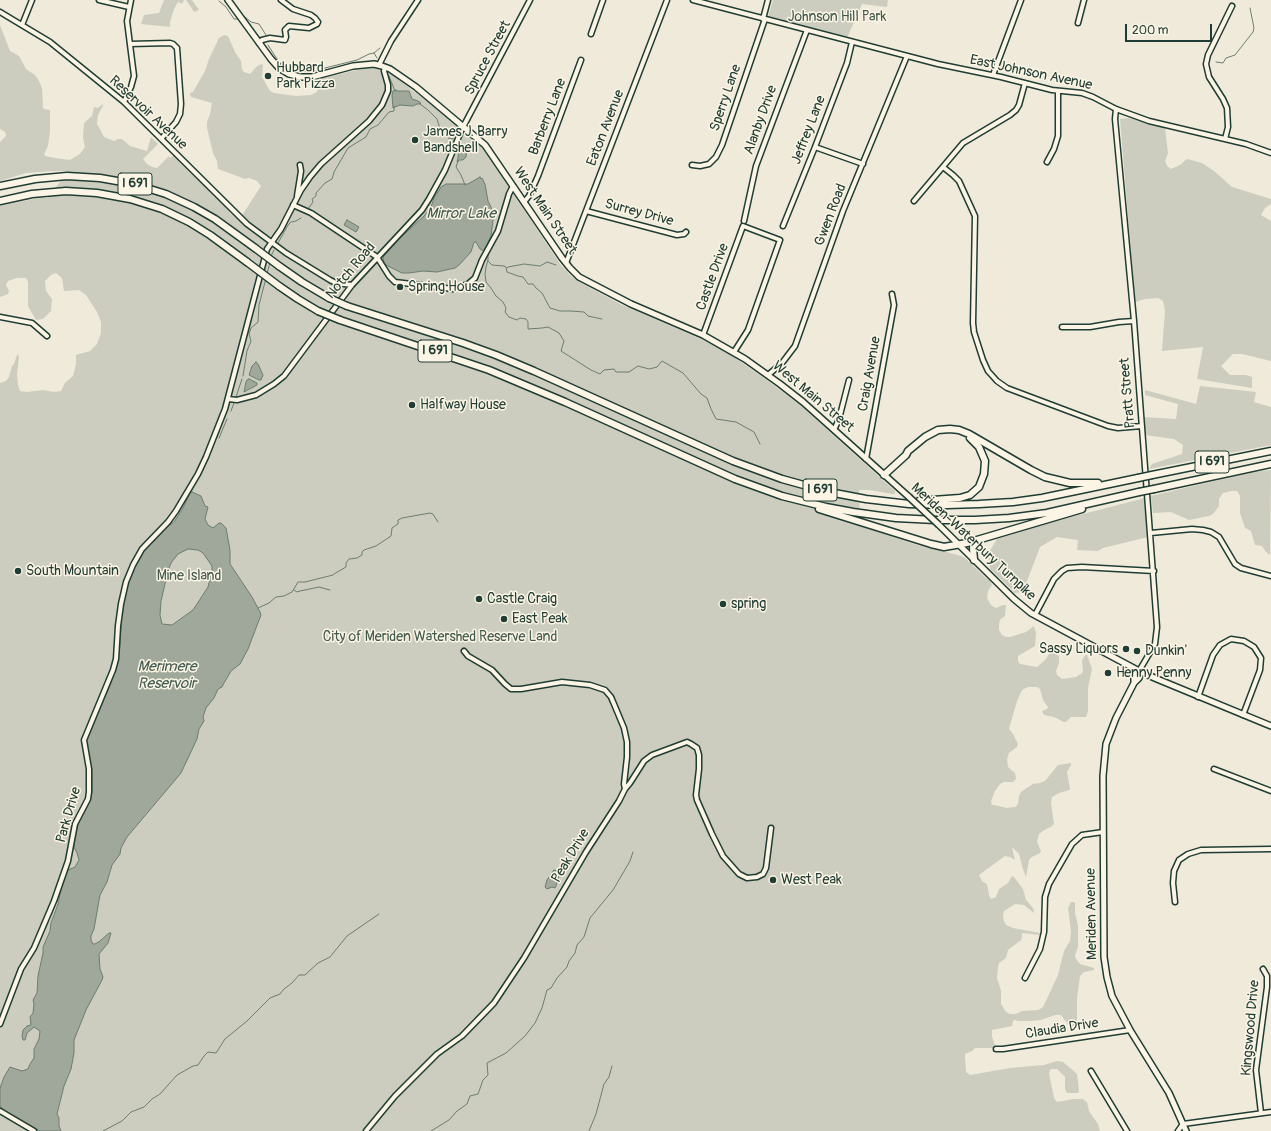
<!DOCTYPE html>
<style>
body{margin:0}
#map{position:relative;width:1271px;height:1131px;overflow:hidden;background:#efeada;font-family:Pangolin,sans-serif}
canvas{display:block}
.scale{position:absolute;left:1125px;top:24px;width:87px;height:18px;box-sizing:border-box;border:2px solid #1f3d34;border-top:0;padding-left:5px;font-size:12px;line-height:14px;white-space:nowrap;color:#1f3d34;-webkit-text-stroke:3px #fcf5e5;paint-order:stroke}
</style>
<div id="map">
<canvas width="1271" height="1131"></canvas>
<div class="scale">200 m</div>
</div>
<script>
const ctx = document.querySelector('canvas').getContext('2d');
ctx.lineJoin = 'round';
function fill(path, color) {
  ctx.fillStyle = color;
  ctx.fill(path, 'evenodd');
}
function toPath(rows) {
  const path = new Path2D();
  for (const r of rows) {
    path.moveTo(r[0], r[1]);
    for (let i = 2; i < r.length; i += 2) path.lineTo(r[i], r[i + 1]);
  }
  return path;
}
function stroke(path, color, width, dash) {
  ctx.strokeStyle = color;
  ctx.lineWidth = width;
  ctx.lineCap = dash ? 'butt' : 'round';
  ctx.setLineDash(dash || []);
  ctx.stroke(path);
}
function label(font, color, halo, rows, align = 'center') {
  ctx.font = font + ' Pangolin,sans-serif';
  ctx.lineWidth = 3;
  ctx.setLineDash([]);
  ctx.textBaseline = 'middle';
  ctx.strokeStyle = halo;
  ctx.fillStyle = color;
  for (const [text, x, y, turn = 0] of rows) {
    ctx.save();
    ctx.translate(x, y);
    ctx.rotate((+turn || 0) * Math.PI / 180);
    ctx.textAlign = isNaN(turn) ? turn : align;
    if (halo) ctx.strokeText(text, 0, 0);
    ctx.fillText(text, 0, 0);
    ctx.restore();
  }
}
fill(toPath([
 [164,0,184,0,182,4,178,2,174,9,170,22,170,27,141,24,144,15,159,13],
 [186,0,192,0,199,10,194,12],
 [773,0,888,0,887,7,862,4,847,38,768,17],
 [0,25,10,51,19,56,26,69,35,75,39,81,42,88,43,108,44,109,50,110,50,131,48,146,44,154,45,156,55,158,70,160,80,154,85,147,83,138,84,123,92,116,94,107,98,108,103,104,103,106,98,115,97,124,104,137,114,141,118,139,122,139,130,146,147,151,151,137,158,144,143,159,147,164,152,167,157,168,169,156,170,158,174,155,180,163,221,202,231,214,239,220,261,186,257,181,249,178,245,179,218,169,217,161,213,153,207,128,207,122,210,114,212,103,191,97,190,95,190,93,193,92,205,71,209,59,219,38,224,35,228,36,235,52,241,61,242,69,244,72,250,74,256,67,261,64,263,65,262,77,270,91,274,93,296,96,311,95,317,92,318,79,357,70,374,68,392,75,428,102,480,145,487,155,561,265,571,276,581,283,620,304,701,339,731,355,764,378,800,405,895,491,895,494,892,494,870,490,859,490,860,526,917,545,943,551,961,556,965,558,987,579,988,579,990,580,992,585,988,591,987,598,991,605,996,608,1003,605,1006,605,1005,616,1000,620,999,624,999,630,1002,635,1006,637,1010,637,1026,632,1034,626,1036,633,1035,646,1018,656,1018,661,1020,664,1037,667,1046,659,1050,652,1054,651,1057,654,1059,657,1059,663,1056,671,1057,675,1062,679,1076,677,1082,673,1083,671,1082,660,1086,654,1087,655,1092,669,1088,688,1088,711,1086,717,1071,717,1066,722,1064,722,1054,717,1044,715,1042,711,1047,709,1048,707,1043,700,1040,689,1037,687,1028,687,1022,690,1017,701,1009,729,1013,734,1018,744,1017,747,1009,753,1007,759,1008,767,1015,773,1016,779,1013,782,1004,782,1000,784,995,791,991,801,992,805,994,805,1007,808,1015,807,1018,804,1019,796,1021,792,1033,784,1040,783,1045,781,1058,765,1071,763,1071,765,1067,772,1070,789,1069,790,1059,793,1052,797,1051,803,1054,824,1051,827,1046,829,1039,834,1037,842,1041,851,1040,853,1032,857,1029,860,1026,877,1023,869,1019,854,1012,847,1015,860,1010,857,1005,856,979,875,982,881,987,884,989,895,991,899,996,897,999,889,1008,883,1012,876,1014,877,1023,889,1026,900,1033,908,1034,911,1034,913,1024,905,1015,904,1004,911,1003,917,1004,921,1006,925,1013,928,1040,933,1040,935,1022,933,1022,937,1021,940,1008,950,1006,958,999,963,998,967,997,978,1001,991,1001,1004,1006,1012,1010,1014,1016,1014,1022,1011,1038,1010,1042,1008,1044,1005,1058,975,1064,951,1070,941,1071,931,1068,908,1071,902,1074,902,1075,903,1075,913,1078,926,1078,947,1075,955,1076,959,1080,964,1094,968,1094,970,1084,972,1080,976,1077,998,1077,1027,1074,1030,1070,1027,1061,1015,1055,1015,1041,1020,1031,1021,1018,1021,1015,1020,1013,1021,1012,1026,992,1030,992,1037,995,1045,993,1048,975,1048,972,1051,965,1054,965,1058,966,1072,970,1075,1010,1068,1044,1065,1057,1061,1063,1062,1077,1074,1079,1091,1078,1093,1067,1093,1065,1089,1065,1077,1057,1069,1051,1069,1049,1073,1054,1098,1057,1102,1074,1099,1083,1099,1085,1101,1087,1102,1089,1111,1098,1124,1100,1131,0,1131,0,383,6,381,9,377,12,366,14,364,17,355,18,355,19,357,17,375,18,385,20,391,27,392,43,390,54,392,61,391,65,383,73,376,76,364,76,355,90,351,97,344,101,333,101,322,97,312,86,295,79,290,64,291,62,278,56,273,51,275,45,281,46,291,52,299,51,311,43,319,36,320,28,306,28,282,26,278,17,278,8,281,6,285,9,291,8,294,0,297,0,206,38,198,48,198,68,171,52,171,26,173,0,181,0,142,6,136,6,135,5,132,0,129],
 [1129,118,1165,128,1168,153,1165,161,1167,166,1171,169,1180,165,1187,159,1202,163,1214,171,1232,187,1271,199,1271,204,1265,208,1261,215,1271,221,1271,361,1242,354,1233,354,1221,366,1230,375,1246,375,1252,377,1252,388,1197,379,1203,347,1162,351,1165,311,1163,301,1158,298,1145,299,1135,302,1120,119],
 [1200,386,1256,392,1254,402,1271,407,1271,445,1149,469,1152,464,1182,454,1183,445,1174,439,1145,435,1143,417,1176,419,1178,404,1145,395,1145,390,1196,404],
 [1271,470,1270,555,1266,552,1262,546,1255,545,1251,531,1245,528,1240,513,1240,496,1237,491,1231,491,1223,493,1219,499,1219,506,1213,514,1209,516,1189,520,1171,512,1153,513,1151,496,1252,472],
 [1145,498,1148,537,1103,548,1098,551,1077,550,1078,540,1057,537,1040,547,1024,589,1021,592,1015,593,990,569,988,554,997,539,1056,521]
]), '#cccdbf');
const water = toPath([
 [396,90,397,91,409,91,412,99,418,101,421,103,420,104,417,104,413,106,400,105,393,108,392,95,393,91,396,90],
 [464,146,467,150,466,157,463,160,459,160,458,162,457,162,458,158,459,147,464,146],
 [480,177,481,179,482,178,485,184,488,201,491,207,493,220,491,236,484,251,480,249,476,242,474,242,471,252,459,265,455,268,437,272,423,271,409,273,402,273,386,265,384,263,383,257,398,240,424,216,431,207,434,198,441,187,446,184,468,184,480,177],
 [347,220,359,227,356,232,344,225,347,220],
 [256,362,258,364,263,375,261,380,259,380,249,375,252,366,256,362],
 [249,379,257,383,257,385,244,392,246,382,247,380,249,379],
 [192,492,201,496,205,506,208,507,205,519,208,525,213,528,219,523,221,523,226,528,230,550,230,564,252,597,260,612,261,615,248,649,240,664,231,671,224,683,222,687,218,689,214,698,206,708,203,717,204,721,199,729,197,739,181,773,127,837,121,848,120,854,112,865,107,882,100,895,94,929,91,936,91,940,93,944,95,944,100,941,109,933,111,933,108,943,99,954,100,969,103,977,102,980,86,1010,74,1040,74,1053,71,1069,64,1086,57,1114,59,1118,59,1126,61,1131,40,1131,4,1110,0,1106,0,1088,4,1077,10,1067,22,1071,28,1069,30,1064,34,1058,34,1049,39,1039,40,1031,34,1027,27,1033,25,1040,23,1040,22,1036,23,1030,27,1026,31,1025,30,1017,33,1013,34,1004,33,1000,37,993,38,976,43,953,43,947,50,931,51,923,58,904,63,880,68,870,75,867,79,860,77,853,74,847,75,834,80,819,90,801,92,792,92,770,91,766,86,740,109,688,116,669,120,645,122,609,131,573,141,553,148,547,163,530,174,522,183,508,190,493,192,492],
 [188,549,198,550,203,553,212,566,212,571,208,587,193,610,172,625,162,624,160,615,161,601,168,571,171,563,178,554,188,549],
 [554,870,557,871,559,876,556,886,555,888,552,887,547,889,545,887,547,880,554,870]
]);
fill(water, '#9fa89a');
stroke(water, '#6c7d71', 1);
stroke(toPath([
 [219,1,226,7,234,19,237,19],
 [245,17,251,22,259,24,266,35],
 [268,45,275,56,280,63,289,69,309,72,357,60,369,54,374,53,380,48],
 [374,53,377,58],
 [1216,62,1223,63,1226,58,1235,55,1253,32,1254,28,1250,8],
 [389,76,395,91],
 [420,104,428,110,437,119,441,132,446,135,448,138,454,139],
 [459,141,462,144,462,147],
 [458,161,456,167,461,175,465,185],
 [308,209,313,202,312,199,316,196,316,193,325,183,332,179,334,172,348,148,366,137,370,129,378,125,389,112,394,111,394,106],
 [278,243,288,225,291,222,296,221,301,218],
 [488,253,488,260,486,267,485,274,486,282,491,288,496,296,503,302,506,308,505,312,509,317,517,320,520,318,526,319,528,322,528,329,542,328,548,327,559,333,564,341,561,351,591,370,600,374,604,370,614,369,616,372,629,372,638,366,649,369,657,367,662,361,683,373,701,394,707,398,711,409,716,419,736,422,754,432,760,444],
 [271,256,274,250],
 [488,261,492,265,504,266,506,267,507,272,518,276,523,277,528,284,533,284,536,288,542,293,550,308,560,311,571,311,584,312,588,316,602,319],
 [507,268,508,267,524,264,540,266,547,262,556,265],
 [267,273,270,263],
 [243,376,247,351,251,341,249,334,251,328,258,322,259,305,266,278],
 [236,397,242,379],
 [231,411,234,403],
 [219,438,227,419],
 [294,590,297,592,300,591,319,587,330,590],
 [258,608,269,603,276,597,284,596,292,592,298,582,305,582,333,575,334,574,346,567,346,563,349,559,357,558,362,555,362,552,364,550,376,546,391,536,392,528,398,524,398,520,402,518,430,513,433,514,438,522],
 [103,1131,122,1121,131,1112,144,1107,152,1099,160,1094,177,1075,193,1066,198,1065,204,1056,208,1052,216,1053,225,1039,247,1021,270,998,280,994,284,989,292,983,299,975,305,975,318,963,330,957,347,936,379,914],
 [431,1131,449,1120,457,1111,467,1104,470,1096,478,1094,483,1080,488,1075,487,1063,506,1053,525,1036,535,1023,542,1008,547,990,551,988,557,978,567,967,569,961,575,953,577,945,584,937,590,918,613,890,630,861,633,852],
 [589,1131,596,1114,604,1084,609,1077,612,1066]
]), '#6c7d71', 1);
const minor = toPath([
 [99,0,129,7],
 [693,0,938,64,1001,77,1052,90,1082,93,1093,97,1116,109,1149,121,1246,144,1271,153],
 [0,12,50,42,124,102,247,224,286,253,330,280,336,283,352,285],
 [763,19,768,0],
 [1078,23,1084,0],
 [22,25,32,0],
 [591,34,603,0],
 [259,43,262,40,270,38,285,40,286,37,285,30,289,26,309,28,317,24,318,22,315,18,311,15,293,9,281,0],
 [130,44,170,43,173,44,177,48,181,104,180,114,176,122,161,139],
 [379,65,391,41,418,0],
 [993,75,1021,0],
 [124,102,131,87,134,76,127,21,131,0],
 [1116,109,1115,119,1134,321,1157,627,1155,644,1139,671],
 [1225,139,1228,127,1227,108,1223,99,1209,77,1206,64,1208,55,1232,6],
 [815,147,863,164],
 [1047,162,1054,149,1058,136,1058,91],
 [692,165,700,166,709,164,716,157,722,145,765,19],
 [943,167,953,175,959,181,975,216,973,323,974,332,983,360,988,371,997,381,1007,388,1108,426,1118,428,1142,426],
 [297,196,301,171,300,165],
 [914,201,963,143,1010,115,1016,110,1019,105,1025,83],
 [524,202,529,196,538,176,581,60],
 [293,205,311,213,377,257,389,276,395,282,453,289,468,284,475,278,482,260,498,231,509,194,513,186],
 [586,211,677,235,684,234,686,232],
 [744,221,756,166,807,30],
 [783,226,815,147,847,63,852,42],
 [566,263,667,0],
 [0,317,32,323,47,336],
 [1062,327,1090,327,1119,322,1134,321],
 [703,335,743,226,780,240,748,330,734,352],
 [768,375,782,363,795,346,843,211,907,56],
 [228,399,237,400,256,395,274,384,284,376,352,285,422,210,429,199,445,170,462,129,530,0],
 [834,430,839,419,849,380],
 [866,459,894,305,892,294],
 [1151,533,1192,529,1203,530,1211,532,1219,537,1235,564,1241,568,1271,576],
 [1035,615,1054,579,1062,571,1067,568,1082,567,1154,571],
 [1198,697,1213,655,1220,645,1231,639,1244,641,1254,647,1261,658,1260,670,1243,715],
 [1214,769,1271,791],
 [625,789,630,783,644,761,652,755,687,742,691,744,697,748,699,755,699,769,696,795,697,800,712,834,723,856,739,874,747,878,757,877,763,874,766,868,771,828],
 [1175,902,1173,883,1174,871,1179,860,1188,854,1201,850,1271,849],
 [1025,978,1040,949,1044,932,1045,897,1049,884,1072,844,1082,835,1103,832],
 [0,1024,21,969,34,948,54,901,68,861,75,824,88,799,89,792,89,769,84,740,113,670,116,659,118,626,121,604,126,582,133,565,142,549,168,522,176,511,198,474,206,457,225,409,267,249,281,229,301,190,310,177,321,164,369,121,382,105,388,91,388,85,384,71,385,67],
 [996,1049,1003,1049,1130,1030],
 [1091,1071,1127,1131],
 [0,1111,34,1131],
 [1261,1113,1256,1070,1267,987,1267,976,1263,969],
 [366,1131,395,1096,437,1054,462,1036,494,1003,524,958,586,852,619,801,625,789,624,784,627,757,627,742,624,728,614,704,611,697,605,690,590,685,562,682,521,689,511,689,505,684,492,670,468,656,464,651],
 [1178,1131,1183,1124,1271,1112]
]);
const major = toPath([
 [228,0,271,59,279,68,289,74,300,77,312,77,353,66,374,64,382,66,390,69,416,87,485,145,562,258,570,268,579,277,631,304,703,335,745,359,780,384,803,402,909,497],
 [939,525,1014,599,1031,613,1139,671,1157,679,1271,726],
 [1139,671,1137,673,1134,677,1134,683,1116,718,1106,744,1103,776,1104,957,1107,977,1112,996,1130,1030,1169,1093,1186,1131],
 [1134,683,1139,678,1139,671]
]);
const highway = toPath([
 [0,186,35,179,67,176,100,178,134,184,166,194,194,207,215,219,255,248],
 [0,201,32,194,66,191,97,193,130,199,162,209,189,222,210,235,247,262],
 [279,266,302,282,329,298],
 [279,286,298,299,318,311],
 [347,306,463,343,496,355,534,371,733,461,782,479,829,492,866,499,909,504,947,505,979,504,1013,502,1042,498,1138,478],
 [340,320,489,370,565,402,735,479,782,496,826,507,853,512,896,518,935,520,975,520,1009,518,1047,513,1139,492],
 [884,475,906,455,908,451,925,437,938,430,950,429,959,430,969,434,1031,470,1045,477,1070,483,1098,483],
 [1152,475,1271,451],
 [1154,489,1271,464],
 [919,501,960,498,970,495,979,487,984,474,985,461,979,447,970,438],
 [819,509,931,544,944,547,967,543,1082,509],
 [974,560,973,548,978,540]
]);
stroke(minor, '#1f3d34', 7);
stroke(major, '#1f3d34', 8);
stroke(highway, '#1f3d34', 9);
stroke(minor, '#fcf5e5', 4);
stroke(major, '#fcf5e5', 5);
stroke(highway, '#fcf5e5', 6);
const majorBridge = toPath([
 [909,497,939,525]
]);
const highwayBridge = toPath([
 [255,248,279,266],
 [247,262,279,286],
 [329,298,347,306],
 [318,311,340,320],
 [1138,478,1152,475],
 [1139,492,1154,489]
]);
stroke(majorBridge, '#1f3d34', 8, []);
stroke(highwayBridge, '#1f3d34', 9, []);
stroke(majorBridge, '#fcf5e5', 5);
stroke(highwayBridge, '#fcf5e5', 6);
for (const [x, y, r, color] of [
 [268,76,4,"#1f3d34"],
 [415,140,4,"#1f3d34"],
 [400,287,4,"#1f3d34"],
 [412,405,4,"#1f3d34"],
 [18,571,4,"#1f3d34"],
 [479,599,4,"#1f3d34"],
 [723,604,4,"#1f3d34"],
 [504,619,4,"#1f3d34"],
 [1126,649,4,"#1f3d34"],
 [1137,651,4,"#1f3d34"],
 [1108,673,4,"#1f3d34"],
 [773,880,4,"#1f3d34"]
]) {
  const dot = new Path2D();
  dot.arc(x, y, r, 0, 2 * Math.PI);
  ctx.fillStyle = color;
  ctx.fill(dot);
  stroke(dot, '#fcf5e5', 1.5);
}
for (const [x, y, w] of [
 [135,184,34],
 [435,351,34],
 [1212,462,34],
 [820,490,34]
]) {
  const box = new Path2D();
  box.roundRect(x - w / 2, y - 11, w, 22, 3);
  ctx.fillStyle = '#fcf5e5';
  ctx.fill(box);
  stroke(box, '#1f3d34', 1);
}
label('bold 13px', '#1f3d34', null, [
 ["I 691",135,184],
 ["I 691",435,351],
 ["I 691",1212,462],
 ["I 691",820,490]
]);
label('14px', '#425a50', '#fcf5e5', [
 ["Johnson Hill Park",837,17],
 ["Mine Island",189,576],
 ["City of Meriden Watershed Reserve Land",440,637]
]);
label('14px', '#1f3d34', '#fcf5e5', [
 ["Spruce Street",488,58,-62],
 ["East Johnson Avenue",1031,73,12],
 ["Sperry Lane",726,98,-71],
 ["Reservoir Avenue",148,113,43],
 ["Barberry Lane",548,117,-69],
 ["Alanby Drive",761,120,-70],
 ["Eaton Avenue",606,128,-69],
 ["Jeffrey Lane",809,130,-69],
 ["West Main Street",545,211,56],
 ["Surrey Drive",639,213,15],
 ["Gwen Road",831,215,-69],
 ["Notch Road",351,271,-50],
 ["Castle Drive",713,277,-70],
 ["Craig Avenue",870,374,-80],
 ["Pratt Street",1128,393,-95],
 ["West Main Street",813,397,40],
 ["Meriden-Waterbury Turnpike",973,542,43],
 ["Park Drive",69,815,-74],
 ["Peak Drive",571,856,-59],
 ["Meriden Avenue",1092,914,-91],
 ["Kingswood Drive",1251,1028,-85],
 ["Claudia Drive",1062,1029,-9]
]);
label('14px', '#1f3d34', '#fcf5e5', [
 ["Hubbard",276,68],
 ["Park Pizza",276,84],
 ["James J. Barry",423,132],
 ["Bandshell",423,148],
 ["Spring House",408,287],
 ["Halfway House",420,405],
 ["South Mountain",26,571],
 ["Castle Craig",487,599],
 ["spring",731,604],
 ["East Peak",512,619],
 ["Sassy Liquors",1118,649,"right"],
 ["Dunkin'",1145,651],
 ["Henny Penny",1116,673],
 ["West Peak",781,880]
], 'left');
label('italic 15px', '#455d53', '#fcf5e5', [
 ["Mirror Lake",461,214],
 ["Merimere",167,667],
 ["Reservoir",167,684]
]);
</script>
